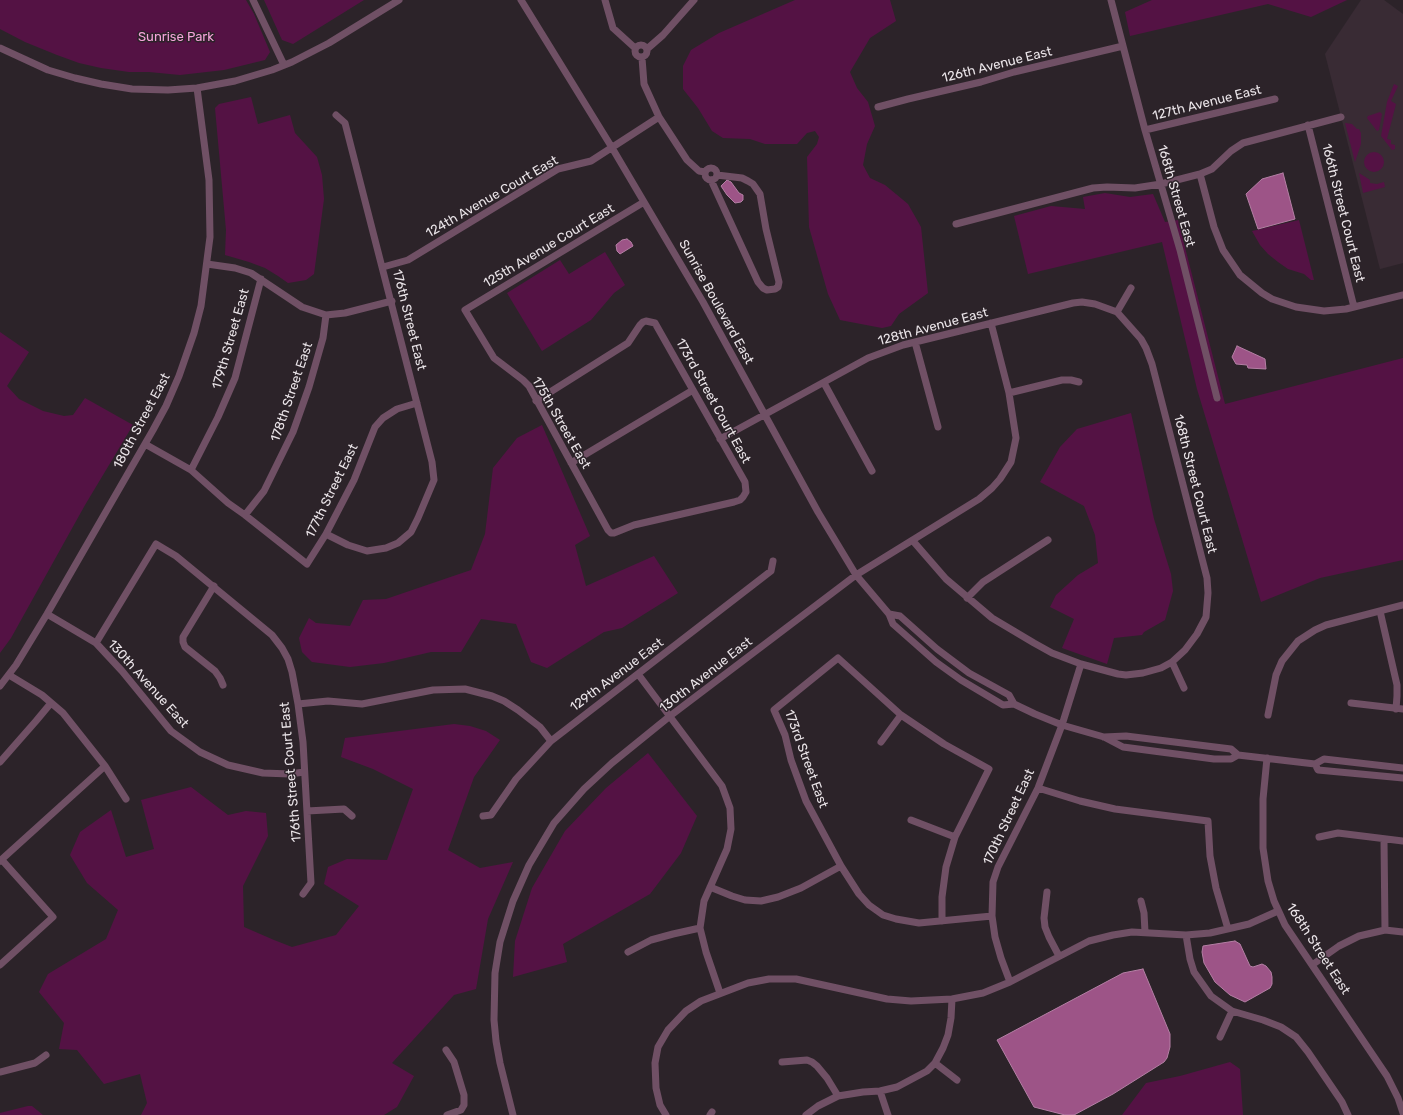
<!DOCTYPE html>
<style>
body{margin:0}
canvas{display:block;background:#2c2329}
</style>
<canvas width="1403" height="1115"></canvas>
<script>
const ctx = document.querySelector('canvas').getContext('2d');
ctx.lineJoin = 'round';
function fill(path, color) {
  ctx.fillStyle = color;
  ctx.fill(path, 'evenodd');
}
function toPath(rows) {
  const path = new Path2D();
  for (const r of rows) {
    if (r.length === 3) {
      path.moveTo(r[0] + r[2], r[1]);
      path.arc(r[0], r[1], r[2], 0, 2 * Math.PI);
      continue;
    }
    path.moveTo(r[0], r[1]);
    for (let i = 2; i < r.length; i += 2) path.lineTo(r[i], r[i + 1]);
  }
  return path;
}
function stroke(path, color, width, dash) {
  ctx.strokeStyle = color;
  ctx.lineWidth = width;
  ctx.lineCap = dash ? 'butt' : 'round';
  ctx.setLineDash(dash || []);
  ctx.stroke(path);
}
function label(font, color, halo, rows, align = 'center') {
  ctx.font = font + ' Rubik,sans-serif';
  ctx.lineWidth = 3;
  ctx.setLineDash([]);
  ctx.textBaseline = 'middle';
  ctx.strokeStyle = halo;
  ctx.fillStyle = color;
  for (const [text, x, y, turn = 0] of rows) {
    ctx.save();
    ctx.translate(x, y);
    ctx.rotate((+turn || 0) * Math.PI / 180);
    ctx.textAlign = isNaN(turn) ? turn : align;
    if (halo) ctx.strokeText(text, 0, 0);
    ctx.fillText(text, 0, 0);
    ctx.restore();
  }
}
fill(toPath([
 [1361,0,1384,0,1403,14,1403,263,1380,269,1325,54]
]), '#392b34');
fill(toPath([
 [0,0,246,0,254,14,270,52,265,60,224,70,180,75,149,72,129,72,101,68,79,63,57,55,25,42,0,29],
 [264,0,364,0,293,44,282,40],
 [795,0,890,0,896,21,870,38,850,72,857,88,868,102,875,126,867,144,863,165,870,178,885,185,908,204,921,227,928,293,899,314,891,326,882,328,840,320,828,294,809,227,807,157,817,144,819,137,815,131,807,133,797,144,765,144,750,139,723,138,712,131,698,108,683,89,683,66,691,50,719,33],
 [1152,0,1347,0,1311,17,1268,4,1130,36,1125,12],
 [1394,84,1398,86,1391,101,1396,104,1387,139,1391,140,1391,144,1395,145,1395,149,1392,150,1381,136,1387,102],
 [251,97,258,124,290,115,295,133,317,157,322,175,324,199,314,274,306,280,288,283,278,276,265,268,249,262,225,255,226,230,215,108,219,104],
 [1380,112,1382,114,1379,130,1377,131,1367,118,1368,116],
 [1345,123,1352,124,1357,129,1359,129,1361,133,1361,144,1355,162],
 [1374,162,10],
 [1359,173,1370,180,1370,183,1377,184,1384,182,1385,187,1363,193],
 [1105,193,1130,197,1153,194,1165,222,1178,220,1225,404,1403,358,1403,560,1320,578,1261,602,1197,389,1162,242,1028,274,1014,216,1051,206,1085,209,1083,197],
 [1299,220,1314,280,1311,280,1304,274,1288,269,1278,262,1268,254,1260,245,1252,231],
 [605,252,625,285,614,293,591,320,542,351,507,293,560,260,569,274],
 [0,332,29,352,7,386,19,399,43,411,64,416,73,415,85,398,133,425,85,505,11,638,0,653],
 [1131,413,1154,519,1171,574,1173,591,1165,620,1144,632,1142,635,1114,638,1107,664,1062,648,1074,619,1050,607,1056,595,1078,575,1098,563,1095,535,1084,506,1040,482,1060,447,1077,429],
 [542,425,590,536,575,545,586,586,654,556,678,593,622,628,604,632,547,668,531,662,516,624,481,619,461,652,431,652,384,663,350,667,312,662,302,652,299,638,309,618,316,623,350,626,363,600,386,599,471,570,485,534,493,468,517,438],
 [454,724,470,726,486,731,500,740,474,777,448,850,480,868,513,862,488,919,476,989,454,995,392,1063,414,1076,397,1107,384,1115,141,1115,147,1103,140,1074,104,1084,77,1050,59,1049,64,1023,39,992,48,974,106,939,118,910,87,883,70,855,80,832,111,810,126,857,154,849,141,800,191,787,228,815,246,811,266,813,268,836,243,886,244,927,274,940,292,947,336,935,359,906,324,884,328,867,347,859,387,860,413,789,373,769,341,757,345,738],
 [648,753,697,816,681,853,650,894,563,944,567,962,513,977,515,941,532,888,565,831,606,788],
 [1230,1062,1240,1069,1243,1115,1122,1115,1146,1083,1180,1076],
 [28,1106,32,1106,43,1115,0,1115,0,1113]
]), '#541244');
const water = toPath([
 [1283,173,1295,219,1258,229,1246,194,1262,179,1283,173],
 [727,180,731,182,739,193,743,195,743,200,741,202,735,203,727,195,721,186,727,180],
 [627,239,631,242,633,246,620,254,617,251,616,245,622,240,627,239],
 [1237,346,1263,358,1265,359,1266,369,1248,368,1247,365,1236,364,1232,357,1237,346],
 [1235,941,1240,944,1250,966,1253,967,1262,964,1266,966,1271,972,1272,977,1272,984,1270,988,1245,1002,1230,995,1215,982,1204,963,1202,952,1203,946,1235,941],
 [1143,969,1170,1034,1170,1047,1167,1058,1164,1062,1113,1094,1074,1115,1065,1115,1034,1107,997,1040,1123,973,1143,969]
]);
fill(water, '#9d5487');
stroke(water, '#b47fa4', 1);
stroke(toPath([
 [253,0,284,65],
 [521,0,611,146,703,302,818,512,856,575,889,614,893,624,936,662,961,680,1003,705,1014,704],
 [605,0,613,28,635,48],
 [1111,0,1145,130,1180,250,1217,398],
 [641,51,6],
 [0,48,48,70,75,78,101,84,132,89,168,90,197,88,235,81,272,70,292,62,329,43,399,0],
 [647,49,663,35,694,0],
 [642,58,644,84,659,117,687,160,699,171,705,172],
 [878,107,908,99,981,82,1014,72,1123,46],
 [1308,125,1354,307],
 [1145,130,1275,99],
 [711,174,6],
 [1200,174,1214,227,1223,250,1240,275,1262,293,1272,299,1296,307,1324,311,1346,309,1403,295],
 [711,180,758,282,763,288,767,290,775,289,778,287,779,282,766,229,760,194,753,184,748,181,742,178,717,175],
 [956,224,1093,188,1107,187,1135,188,1161,184,1200,174,1212,169,1231,151,1243,143,1341,117],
 [207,264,235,268,251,273,302,307,326,315,345,313,392,301],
 [383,267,408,260,558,169,591,161,659,117],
 [1117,312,1131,288],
 [915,342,938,427],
 [824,383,872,471],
 [1009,393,1062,380,1071,380,1079,382],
 [536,401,628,343,640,325,643,322,646,321,655,323,745,482,746,492,743,497,740,500,734,502,634,525,614,533,611,533,608,530,529,386,523,380,494,358,465,310,644,202],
 [720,439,868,358,903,345,1073,303,1082,302,1095,304,1117,312,1141,339,1146,348,1152,364,1207,578,1208,593,1206,617,1197,634,1185,650,1172,662,1161,668,1143,673,1126,675,1118,674,1081,664,1052,653,1034,643,992,618,946,579,913,541],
 [145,444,191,470,228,503,245,515,307,564,326,534,354,480,375,427,383,418,397,409,417,403],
 [571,463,693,390],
 [191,470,218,417,235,378,261,279],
 [245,515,264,491,293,432,309,387,323,338,326,315],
 [326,534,348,545,367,551,386,548,398,543,411,532,418,518,434,480,432,462,345,123,336,115],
 [214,586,183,637,183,642,185,647,215,671,220,678,223,685],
 [967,598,983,582,1048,540],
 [1380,611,1397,685,1397,696,1396,709],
 [47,614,96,643,122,671,171,731,200,752,228,765,263,773,290,774,304,772],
 [889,614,900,616,937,649,969,673,1009,695,1014,704,1035,714,1062,725,1104,737,1123,747,1214,759,1231,759,1238,755,1315,764,1324,759,1403,768],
 [96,643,156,544,176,556,272,635,282,648,288,659,292,672,298,704,303,742,311,883,303,894],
 [1172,662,1184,688],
 [638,674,722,786,730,808,731,829,727,849,704,901,700,928,706,952,720,993],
 [9,675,42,695,63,713,105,766,126,799],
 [0,686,16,665,47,614,153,430,166,406,179,376,194,333,201,306,210,237,209,180,197,88],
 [1351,703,1403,709],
 [298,704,328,701,362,704,433,690,465,689,492,696,504,701,518,710,540,727,551,741],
 [1268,715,1276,675,1282,661,1298,641,1315,630,1326,625,1403,605],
 [1104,737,1126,736,1231,749,1238,755],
 [881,742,901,715],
 [1267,758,1263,799,1263,848,1268,881,1274,901,1285,925,1387,1076,1398,1098,1403,1113],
 [0,762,36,721,51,703],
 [1315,764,1318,770,1403,778],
 [1038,788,1080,801,1115,809,1208,821,1210,856,1216,888,1228,929],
 [307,811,344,809,352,816],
 [483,816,491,815,516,779,551,741,771,571,773,561],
 [911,820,955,837],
 [1319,837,1338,833,1403,841],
 [1384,840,1385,930],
 [0,861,105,766],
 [841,866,806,801,791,760,785,735,774,710,838,658,901,715,944,744,989,769,955,837,946,867,942,897,942,921],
 [710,887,732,896,745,900,761,901,778,897,801,888,841,866,859,894,869,905,883,915,896,919,919,923,992,916],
 [1047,892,1044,918,1045,927,1049,937,1059,956],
 [1141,901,1144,913,1145,932],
 [1186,935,1190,959,1194,972,1211,996,1232,1011,1263,1020,1281,1027,1296,1037,1308,1052,1342,1102,1348,1115],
 [628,952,651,940,673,934,700,928],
 [0,965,53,917,2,860],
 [1312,965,1339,946,1359,936,1385,930,1403,932],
 [1010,982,1001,958,995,937,992,916,993,882,998,867,1038,788,1062,725,1081,664],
 [952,999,951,1018,948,1035,943,1048,935,1063,957,1080],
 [1220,1037,1232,1011],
 [446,1050,454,1062,464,1095,464,1105,461,1110,447,1115],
 [782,1062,807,1060,812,1062,817,1066,827,1078,838,1096],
 [0,1072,35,1063,46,1055],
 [880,1091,888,1115],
 [513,1115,500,1063,496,1041,494,1020,495,973,500,942,513,901,529,865,554,823,584,789,612,763,670,716,856,575,979,499,992,488,1000,479,1011,462,1016,438,1009,393,991,323],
 [666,1115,660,1105,656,1088,655,1063,658,1047,668,1030,686,1011,701,1001,748,983,769,979,796,979,887,999,911,1001,952,999,983,993,1010,982,1089,941,1113,935,1132,932,1186,935,1210,933,1249,924,1278,911],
 [710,1115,712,1112],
 [806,1115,818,1106,838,1096,863,1092,880,1091,897,1087,927,1071,935,1063]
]), '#705065', 7);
label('13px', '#f5a4db', '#2c2329', [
 ["Sunrise Park",176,37]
]);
label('13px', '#eae4e8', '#2c2329', [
 ["126th Avenue East",997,65,-14],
 ["127th Avenue East",1207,103,-14],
 ["168th Street East",1176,196,74],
 ["124th Avenue Court East",492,197,-30],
 ["166th Street Court East",1343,213,76],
 ["125th Avenue Court East",549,246,-31],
 ["Sunrise Boulevard East",716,302,61],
 ["176th Street East",409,320,76],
 ["128th Avenue East",933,327,-15],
 ["179th Street East",231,339,-74],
 ["178th Street East",292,392,-71],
 ["173rd Street Court East",713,401,61],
 ["180th Street East",142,421,-62],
 ["175th Street East",561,423,60],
 ["168th Street Court East",1195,484,76],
 ["177th Street East",332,491,-64],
 ["129th Avenue East",617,675,-37],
 ["130th Avenue East",706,675,-38],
 ["130th Avenue East",148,684,48],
 ["173rd Street East",806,759,70],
 ["176th Street Court East",291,772,-95],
 ["170th Street East",1009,817,-65],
 ["168th Street East",1318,949,57]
]);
</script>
